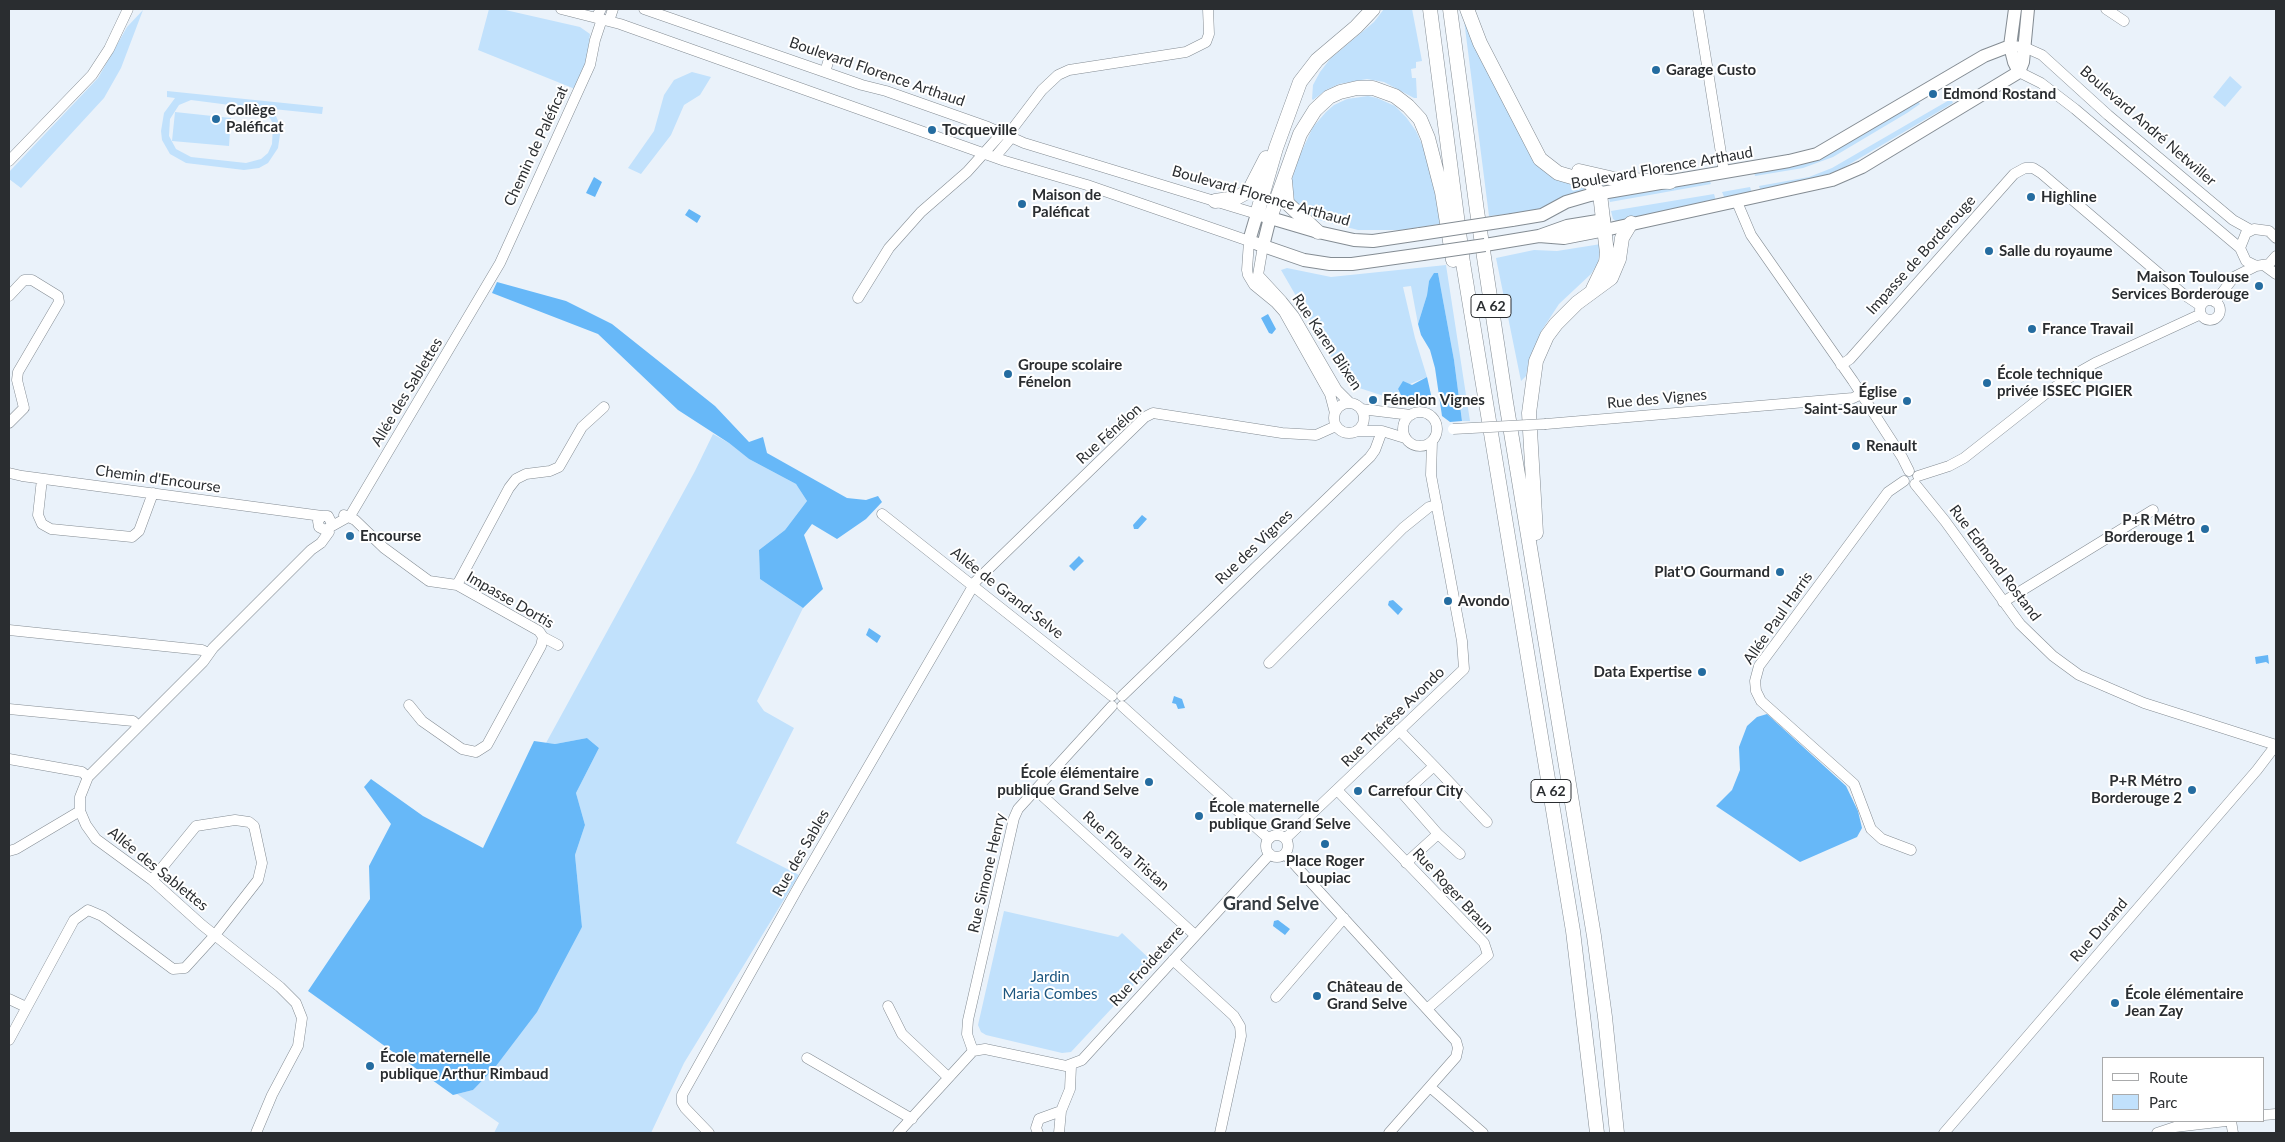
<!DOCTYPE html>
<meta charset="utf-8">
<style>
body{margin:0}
#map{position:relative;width:2285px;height:1142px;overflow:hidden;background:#eaf2fa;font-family:Lato,sans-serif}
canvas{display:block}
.frame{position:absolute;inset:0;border:10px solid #2a2d30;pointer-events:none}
.legend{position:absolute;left:2102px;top:1057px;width:162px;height:65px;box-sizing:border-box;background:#fff;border:1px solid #aaabac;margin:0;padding:6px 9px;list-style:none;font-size:15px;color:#2a2d30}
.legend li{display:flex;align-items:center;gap:10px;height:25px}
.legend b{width:25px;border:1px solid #aaabac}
</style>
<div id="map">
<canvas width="2285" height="1142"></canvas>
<div class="frame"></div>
<ul class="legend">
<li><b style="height:6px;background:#fff"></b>Route</li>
<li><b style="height:14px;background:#c1e1fc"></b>Parc</li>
</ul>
</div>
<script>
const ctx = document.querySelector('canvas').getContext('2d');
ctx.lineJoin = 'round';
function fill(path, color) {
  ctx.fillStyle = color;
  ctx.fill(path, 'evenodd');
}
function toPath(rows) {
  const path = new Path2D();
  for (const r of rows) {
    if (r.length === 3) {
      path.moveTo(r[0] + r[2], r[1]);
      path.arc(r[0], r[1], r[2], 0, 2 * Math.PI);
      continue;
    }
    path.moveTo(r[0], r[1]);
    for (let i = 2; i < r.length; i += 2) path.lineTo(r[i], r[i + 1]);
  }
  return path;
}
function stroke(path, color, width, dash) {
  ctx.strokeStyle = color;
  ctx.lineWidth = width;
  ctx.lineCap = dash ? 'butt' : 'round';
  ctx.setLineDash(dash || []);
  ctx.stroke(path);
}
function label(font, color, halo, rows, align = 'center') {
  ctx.font = font + ' Lato,sans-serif';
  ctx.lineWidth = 4;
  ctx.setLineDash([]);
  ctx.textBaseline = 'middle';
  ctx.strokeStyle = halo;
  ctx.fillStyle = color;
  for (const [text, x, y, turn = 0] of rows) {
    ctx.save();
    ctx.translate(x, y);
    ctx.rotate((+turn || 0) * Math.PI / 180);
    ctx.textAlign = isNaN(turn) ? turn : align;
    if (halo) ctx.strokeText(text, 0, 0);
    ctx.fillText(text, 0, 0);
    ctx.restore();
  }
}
fill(toPath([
 [489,9,501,9,580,27,590,34,587,62,575,89,478,50],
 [1384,9,1412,9,1422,61,1416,62,1416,68,1411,69,1412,78,1416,78,1417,98,1414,98,1384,82,1367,79,1339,84,1326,90,1313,100,1312,99,1313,85,1320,72,1330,59,1374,22],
 [143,10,121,68,104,98,21,188,9,179,9,172,98,78,127,27],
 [1464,20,1473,43,1531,156,1589,189,1538,211,1489,216],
 [692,72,711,77,700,95,684,105,671,135,641,174,628,168,654,131,664,95,674,80],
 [2230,76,2242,87,2225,107,2213,97],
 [167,91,323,107,322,114,273,109,281,128,278,148,268,163,259,168,244,170,186,163,170,154,162,140,161,131,164,113,175,98,167,97],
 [191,100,261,109,270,118,273,124,272,144,268,153,261,159,246,163,191,157,176,149,169,136,170,119,179,105],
 [1368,96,1377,98,1395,106,1406,117,1416,131,1424,149,1434,182,1440,224,1400,230,1358,230,1315,219,1293,204,1290,185,1299,157,1313,127,1326,112,1334,105,1347,99],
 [1951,99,1953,103,1843,168,1822,177,1761,192,1759,186,1809,177,1832,168],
 [1918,101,1920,104,1907,113,1833,157,1803,168,1755,176,1754,172,1803,163],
 [175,112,231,118,229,146,172,141],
 [1709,179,1711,184,1610,202,1609,198],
 [1750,187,1752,193,1725,199,1722,192],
 [1714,194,1716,201,1616,221,1613,219,1611,211],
 [1601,244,1598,263,1591,274,1559,304,1542,330,1529,361,1526,376,1521,381,1496,258,1534,250,1557,251],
 [1446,265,1470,421,1462,421,1454,360,1438,273,1429,281,1427,295,1418,324,1411,286,1403,287,1415,338,1427,377,1398,389,1401,397,1393,399,1347,384,1281,270,1287,268,1331,277],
 [713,434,729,443,749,459,796,484,807,501,785,530,759,550,760,579,803,608,757,701,764,711,794,728,736,843,799,875,684,1063,651,1133,494,1133,499,1123,457,1094,473,1090,582,927,575,855,585,825,576,793,599,748,587,738,555,744,546,743,695,471],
 [1004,911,1118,937,1122,933,1154,963,1071,1052,1062,1053,986,1035,981,1032,978,1025]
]), '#c1e1fc');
fill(toPath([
 [1434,273,1438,273,1454,360,1462,421,1450,422,1442,416,1435,368,1430,350,1421,335,1418,324,1427,295,1429,281],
 [497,282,566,301,612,324,715,406,749,442,763,437,767,453,847,498,866,500,878,496,882,502,866,519,837,539,812,524,804,535,823,589,803,608,760,579,759,550,785,530,807,501,796,484,749,459,729,443,678,410,598,334,492,293],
 [1427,377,1432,399,1423,396,1405,403,1398,389,1403,381,1412,385],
 [1767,714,1846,786,1858,811,1862,828,1857,837,1800,862,1716,806,1732,790,1740,770,1739,747,1747,726,1757,717],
 [587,738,599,748,576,793,585,825,575,855,582,927,537,1012,496,1066,473,1090,453,1095,308,991,370,899,369,866,391,824,364,787,371,779,423,816,483,848,534,741,555,744]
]), '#67b8f8');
fill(toPath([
 [594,177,602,182,595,197,586,193],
 [689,209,701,216,697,223,685,215],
 [1268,314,1276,329,1272,334,1269,333,1261,318],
 [1142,515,1147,519,1138,529,1134,529,1133,525],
 [1079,556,1084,561,1074,571,1069,566],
 [1393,600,1403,609,1398,615,1388,605,1389,601],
 [869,628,881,636,877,643,866,635],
 [2268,655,2269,664,2266,662,2256,664,2255,657],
 [1174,696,1182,699,1185,708,1178,709,1176,704,1172,703],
 [1278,920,1290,929,1285,935,1273,926,1274,921]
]), '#65b6f6');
const minor = toPath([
 [561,9,620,24,1005,161,1087,185,1249,241,1247,270,1248,275,1254,285,1276,303,1284,312,1330,394,1335,413],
 [644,9,862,85,886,91,988,127,1024,143,1257,214],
 [1698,9,1724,172],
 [2106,9,2124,21],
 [596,18,601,9],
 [609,21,613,9],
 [2010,46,2024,47,2042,55,2108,115,2233,220,2251,230],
 [825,72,829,59],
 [2019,72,2041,83,2075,109,2240,248],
 [1007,136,1042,90,1058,75,1069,70,1186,52,1206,42,1209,34,1208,9],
 [995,157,1011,138],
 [9,161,92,75,109,49,128,9],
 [1737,202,1751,235,1853,381,1902,457,1909,471],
 [2276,238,2269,231,2254,229,2246,233,2240,248,2246,261,2256,266,2269,264,2276,256],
 [1263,246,1258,275,1282,301,1294,316,1337,390,1350,403],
 [2265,266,2276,274],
 [9,296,24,280,32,280,58,296,59,302,18,372,17,380,24,408,9,423],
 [858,298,889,248,921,212,967,172,1002,133],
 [2210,310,10],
 [2215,302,2234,277,2256,266],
 [1841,365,1850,359,2014,174,2025,168,2033,168,2041,173,2183,294,2201,306],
 [1349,418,15],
 [1361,409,1411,415],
 [1420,429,17],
 [1546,424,1853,398,1861,394],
 [1357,431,1382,431,1405,438],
 [9,473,22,476,322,516],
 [1918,476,1949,466,1964,458,2049,391,2072,376,2095,363,2201,314],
 [42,479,38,515,42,524,51,529,132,537,139,531,153,493],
 [1904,481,1888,492,1759,666,1755,681,1756,691,1761,701,1854,784,1871,829,1882,839,1911,850],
 [1915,484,1945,521,2020,624,2053,656,2079,675,2144,703,2276,745],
 [882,514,1112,696],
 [344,515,355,520,384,548,429,581,457,585,539,631,543,637,558,645],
 [332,524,328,516,322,516,318,521,319,527,325,530,350,516,500,263,590,65,595,40,602,19],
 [457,585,509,488,516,479,526,474,550,471,559,467,582,427,604,407],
 [2003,602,2153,510],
 [9,630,202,650,208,653],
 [1269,663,1403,528,1429,507,1437,505],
 [1122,696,1370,457,1375,450,1382,431],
 [409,705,422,721,462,749,476,752,487,745,541,646,543,637],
 [1122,706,1269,839],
 [9,709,133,721,138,726],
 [1399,730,1434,766,1403,794,1438,834,1406,863],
 [9,759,82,772,88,777],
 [1434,766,1487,822],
 [1036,790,1195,935],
 [1338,791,1484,943,1488,955,1427,1009],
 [1438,834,1460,854],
 [1277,846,11],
 [1286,838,1464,669,1462,641,1431,475,1432,441],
 [9,851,16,849,80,811],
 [1285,854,1456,1041,1458,1048,1456,1057,1389,1133],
 [1173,960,1234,1016,1240,1026,1241,1036,1220,1133],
 [1276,997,1344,918],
 [9,999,26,1007],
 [888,1006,902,1034,948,1077],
 [9,1040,74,920,88,910,102,916,173,969,185,968,215,935,258,880,262,863,254,826,249,822,235,820,196,826,152,880],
 [973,1051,967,1034,968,1020,1014,818,1018,809,1112,706],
 [807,1058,912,1119],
 [1430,1087,1483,1133],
 [2264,1115,2276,1114],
 [2231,1121,2233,1133],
 [256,1133,272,1095,298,1046,302,1018,296,1003,280,987,202,925,152,880,96,839,86,825,80,811,80,797,88,777,203,662,213,648,311,550,321,543,329,532,328,529],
 [709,1133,685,1108,682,1103,682,1095,799,886,976,581,1145,417,1153,413,1282,433,1316,435,1336,426],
 [898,1133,973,1051,985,1049,1066,1066,1082,1060,1270,854],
 [1038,1133,1036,1128,1039,1119,1061,1111],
 [1059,1133,1061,1111,1070,1089,1071,1066],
 [1944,1133,2257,770,2276,745],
 [2157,1133,2175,1127,2226,1121]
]);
const major = toPath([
 [2015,9,2010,46,2014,62,2019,72],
 [2019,72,2023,62,2028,9],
 [1512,220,1542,215,1566,202,1590,195,1789,161,1817,154,1984,56,2010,46],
 [1420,234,1373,241,1354,240,1318,232,1257,214,1249,241,1304,260,1330,264,1352,264,1423,254],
 [1539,236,1564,238,1605,230,1832,180,1862,167,2019,72],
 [1485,245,1539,236,1567,226,1604,220],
 [1263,246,1270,218]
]);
const highway = toPath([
 [1430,9,1463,263,1573,931,1597,1133],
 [1450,9,1477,211,1506,402,1594,936,1605,1017,1617,1133],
 [1467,9,1480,43,1540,159,1558,173,1589,182,1600,194,1607,253,1606,262,1593,289],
 [1579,171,1614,179,1670,182],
 [1285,181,1287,203,1318,232],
 [1215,201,1236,198,1249,191,1266,158],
 [1257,214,1276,148,1300,82,1317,60,1356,27,1373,9],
 [1270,218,1300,134,1315,110,1329,97,1340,92,1357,88,1373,88,1395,96,1408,106,1420,119,1428,138,1442,192,1453,260],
 [1536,533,1529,413,1536,361,1547,336,1556,324,1577,303,1611,278,1619,259,1622,238,1631,223]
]);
stroke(minor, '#848c93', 11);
stroke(major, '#848c93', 14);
stroke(highway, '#848c93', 15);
stroke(minor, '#fff', 10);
stroke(major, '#fff', 12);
stroke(highway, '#fff', 14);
const minorBridge = toPath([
 [1453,429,1546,424]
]);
const majorBridge = toPath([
 [1420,234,1512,220],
 [1423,254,1485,245]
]);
stroke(minorBridge, '#848c93', 11, []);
stroke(majorBridge, '#848c93', 14, []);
stroke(minorBridge, '#fff', 10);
stroke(majorBridge, '#fff', 12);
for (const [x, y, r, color] of [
 [1656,70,5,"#246ca0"],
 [1933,94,5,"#246ca0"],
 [216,119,5,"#246ca0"],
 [932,130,5,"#246ca0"],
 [2031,197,5,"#246ca0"],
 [1022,204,5,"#246ca0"],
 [1989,251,5,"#246ca0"],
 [2259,286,5,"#246ca0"],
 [2032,329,5,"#246ca0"],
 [1008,374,5,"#246ca0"],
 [1987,383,5,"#246ca0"],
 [1373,400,5,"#246ca0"],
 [1907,401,5,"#246ca0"],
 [1856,446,5,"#246ca0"],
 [2205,529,5,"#246ca0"],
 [350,536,5,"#246ca0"],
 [1780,572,5,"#246ca0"],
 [1448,601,5,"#246ca0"],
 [1702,672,5,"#246ca0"],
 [1149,782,5,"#246ca0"],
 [2192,790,5,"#246ca0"],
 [1358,791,5,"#246ca0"],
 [1199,816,5,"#246ca0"],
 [1325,844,5,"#246ca0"],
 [1317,996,5,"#246ca0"],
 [2115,1003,5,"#246ca0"],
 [370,1066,5,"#246ca0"]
]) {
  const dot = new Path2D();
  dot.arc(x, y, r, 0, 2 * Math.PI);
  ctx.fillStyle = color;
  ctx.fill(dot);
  stroke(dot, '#fff', 2);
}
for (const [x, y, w] of [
 [1491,306,40],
 [1551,791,40]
]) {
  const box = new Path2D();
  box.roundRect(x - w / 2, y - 11.5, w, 23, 4);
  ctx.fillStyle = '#fff';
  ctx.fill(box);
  stroke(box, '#2a2d30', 1);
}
label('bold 14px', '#2a2d30', null, [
 ["A 62",1491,306],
 ["A 62",1551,791]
]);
label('bold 15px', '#2a2d30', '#fff', [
 ["Garage Custo",1666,70],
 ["Edmond Rostand",1943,94],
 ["Collège",226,110],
 ["Paléficat",226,127],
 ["Tocqueville",942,130],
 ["Maison de",1032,195],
 ["Paléficat",1032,212],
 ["Highline",2041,197],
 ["Salle du royaume",1999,251],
 ["Maison Toulouse",2249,277,"right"],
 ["Services Borderouge",2249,294,"right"],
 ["France Travail",2042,329],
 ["Groupe scolaire",1018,365],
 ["Fénelon",1018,382],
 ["École technique",1997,374],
 ["privée ISSEC PIGIER",1997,391],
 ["Église",1897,392,"right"],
 ["Saint-Sauveur",1897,409,"right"],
 ["Fénelon Vignes",1383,400],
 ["Renault",1866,446],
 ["P+R Métro",2195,520,"right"],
 ["Borderouge 1",2195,537,"right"],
 ["Encourse",360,536],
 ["Plat'O Gourmand",1770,572,"right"],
 ["Avondo",1458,601],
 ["Data Expertise",1692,672,"right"],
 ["École élémentaire",1139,773,"right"],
 ["publique Grand Selve",1139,790,"right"],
 ["P+R Métro",2182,781,"right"],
 ["Borderouge 2",2182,798,"right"],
 ["Carrefour City",1368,791],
 ["École maternelle",1209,807],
 ["publique Grand Selve",1209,824],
 ["Place Roger",1325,861,"center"],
 ["Loupiac",1325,878,"center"],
 ["Château de",1327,987],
 ["Grand Selve",1327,1004],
 ["École élémentaire",2125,994],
 ["Jean Zay",2125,1011],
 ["École maternelle",380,1057],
 ["publique Arthur Rimbaud",380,1074]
], 'left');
label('15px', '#2a2d30', '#fff', [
 ["Boulevard Florence Arthaud",877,72,19],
 ["Boulevard André Netwiller",2148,126,41],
 ["Chemin de Paléficat",536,146,-65],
 ["Boulevard Florence Arthaud",1662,168,-10],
 ["Boulevard Florence Arthaud",1261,196,16],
 ["Impasse de Borderouge",1921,255,-48],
 ["Rue Karen Blixen",1327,342,56],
 ["Allée des Sablettes",407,392,-59],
 ["Rue des Vignes",1657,399,-5],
 ["Rue Fénélon",1109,434,-42],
 ["Chemin d'Encourse",158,479,8],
 ["Rue des Vignes",1254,547,-44],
 ["Rue Edmond Rostand",1995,563,53],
 ["Allée de Grand-Selve",1007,593,38],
 ["Impasse Dortis",510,600,30],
 ["Allée Paul Harris",1778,618,-55],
 ["Rue Thérèse Avondo",1393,717,-44],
 ["Rue Flora Tristan",1126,851,42],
 ["Rue des Sables",801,853,-60],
 ["Allée des Sablettes",158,869,39],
 ["Rue Simone Henry",987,873,-77],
 ["Rue Roger Braun",1453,891,47],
 ["Rue Durand",2099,930,-49],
 ["Rue Froideterre",1147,966,-48]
]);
label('15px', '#1b557f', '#fff', [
 ["Jardin",1050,977],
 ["Maria Combes",1050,994]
]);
label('bold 18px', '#343b41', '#fff', [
 ["Grand Selve",1271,904]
]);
</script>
